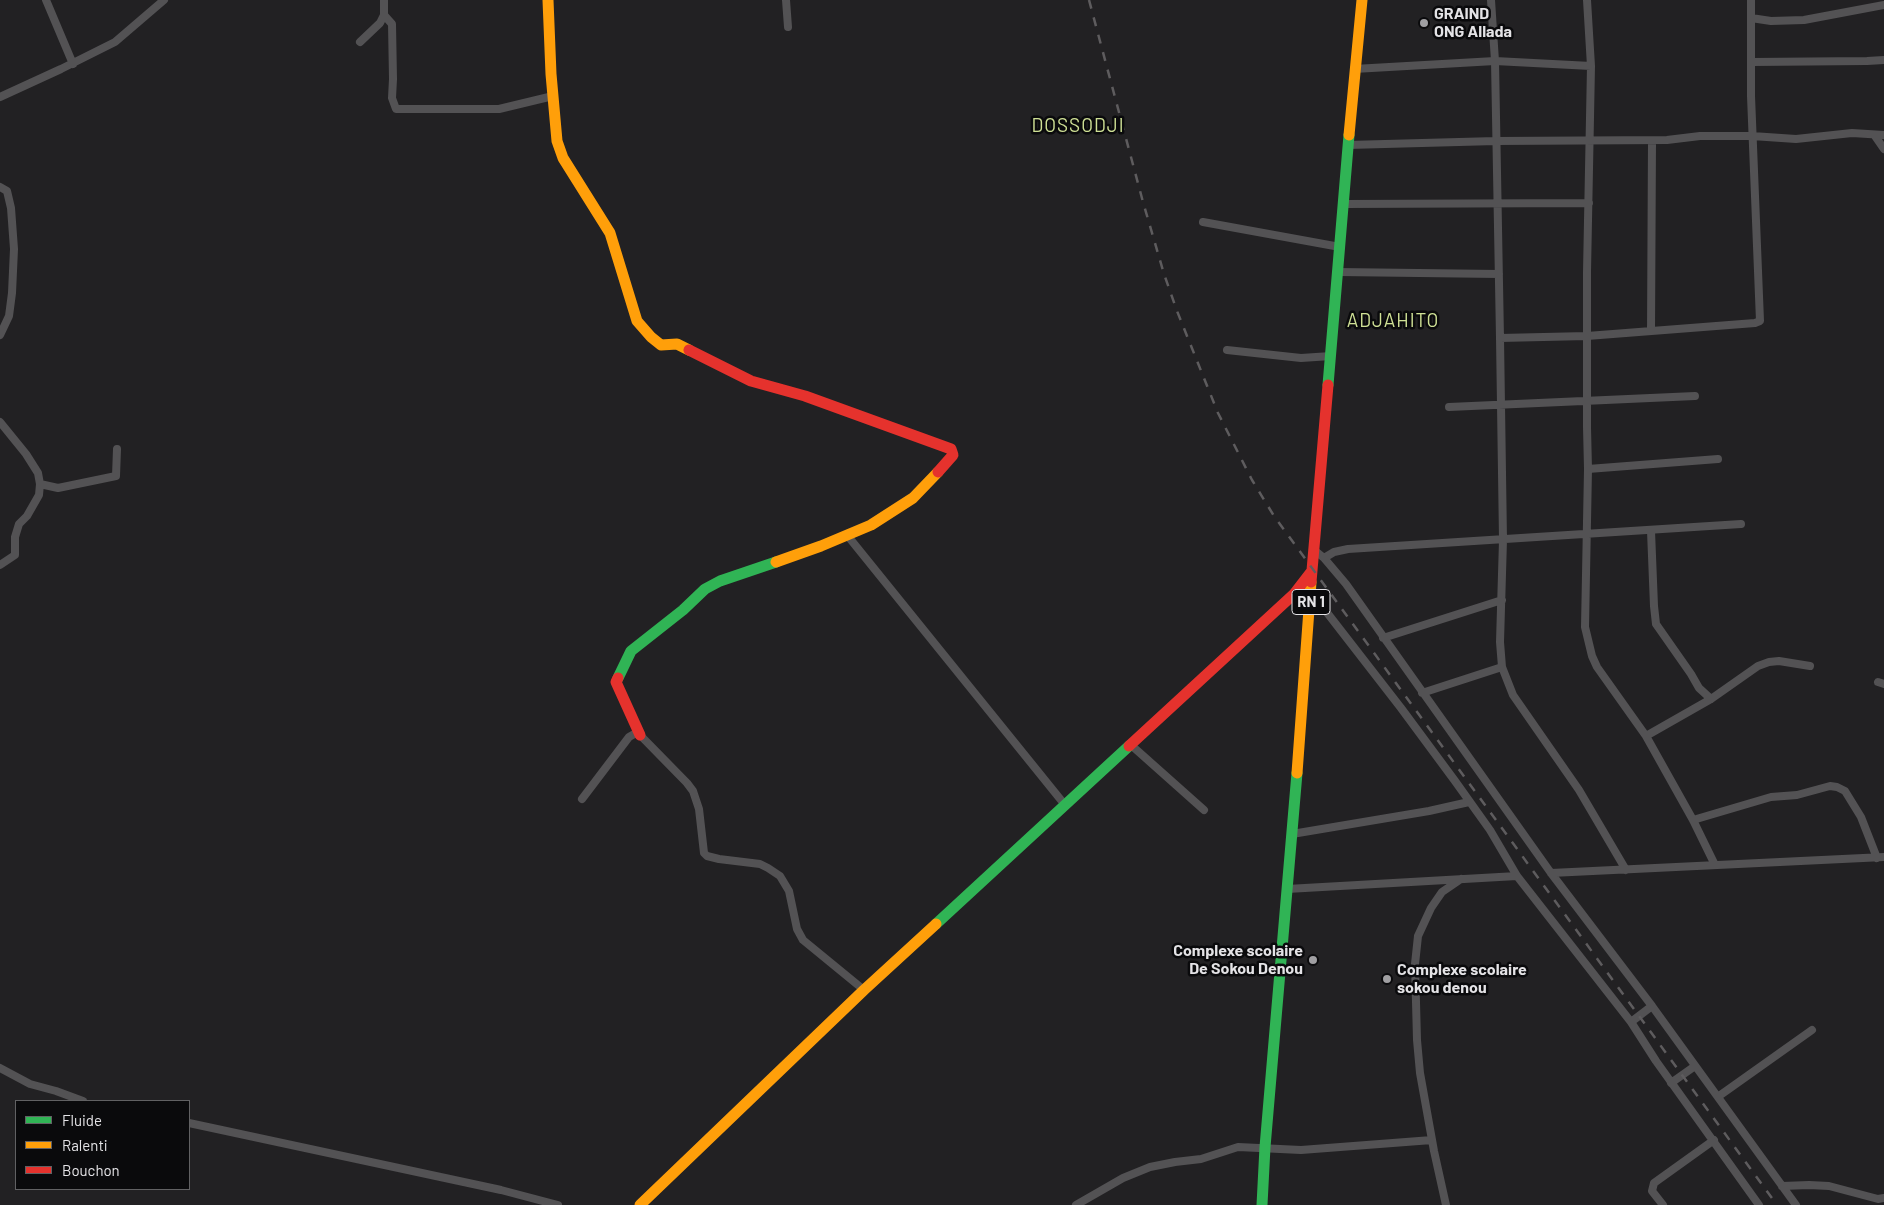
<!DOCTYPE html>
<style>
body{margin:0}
#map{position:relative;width:1884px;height:1205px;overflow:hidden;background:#222123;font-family:Barlow,sans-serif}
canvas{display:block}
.legend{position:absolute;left:15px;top:1100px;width:175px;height:90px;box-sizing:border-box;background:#0a0a0c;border:1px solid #616163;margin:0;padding:6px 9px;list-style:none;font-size:15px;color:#e4e3e6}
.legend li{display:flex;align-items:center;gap:10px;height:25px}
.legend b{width:25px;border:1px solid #616163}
</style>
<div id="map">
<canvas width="1884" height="1205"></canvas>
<ul class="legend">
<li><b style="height:6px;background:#30b455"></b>Fluide</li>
<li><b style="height:6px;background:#ff9f0a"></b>Ralenti</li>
<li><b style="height:6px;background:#e5322d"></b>Bouchon</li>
</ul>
</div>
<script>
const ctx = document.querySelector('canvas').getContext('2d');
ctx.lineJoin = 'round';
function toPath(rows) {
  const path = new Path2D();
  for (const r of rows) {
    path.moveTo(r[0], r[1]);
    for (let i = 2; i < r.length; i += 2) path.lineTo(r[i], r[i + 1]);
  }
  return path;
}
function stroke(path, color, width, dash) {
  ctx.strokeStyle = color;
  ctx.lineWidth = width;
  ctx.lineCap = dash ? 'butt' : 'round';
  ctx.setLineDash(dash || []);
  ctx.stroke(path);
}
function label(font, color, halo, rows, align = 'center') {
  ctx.font = font + ' Barlow,sans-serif';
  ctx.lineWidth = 5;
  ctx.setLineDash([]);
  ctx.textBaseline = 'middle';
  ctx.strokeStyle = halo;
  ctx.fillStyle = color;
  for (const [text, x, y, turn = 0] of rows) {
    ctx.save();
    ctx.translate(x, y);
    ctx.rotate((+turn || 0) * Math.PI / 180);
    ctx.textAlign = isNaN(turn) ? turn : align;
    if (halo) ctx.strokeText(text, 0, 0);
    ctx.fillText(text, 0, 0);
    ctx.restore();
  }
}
stroke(toPath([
 [46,0,73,64],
 [384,0,384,15,392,24,393,79,392,98,396,109,499,109,553,96],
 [786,0,788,27],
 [1491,0,1495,61,1500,338,1503,540,1500,642,1502,667,1513,695,1579,790,1626,870],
 [1587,0,1591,66,1587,272,1587,427,1588,469,1585,627,1592,656,1597,667,1646,736,1693,820,1715,865],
 [1751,18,1771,21,1804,20,1884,5],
 [360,42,380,23,384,15],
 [1752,62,1867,61,1884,60],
 [1354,69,1495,61,1591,66],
 [0,97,61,69,115,42,164,0],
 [1875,136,1884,149],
 [1348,145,1496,141,1667,140,1700,136,1752,136,1796,139,1852,133,1884,135],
 [0,187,7,191,11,208,14,249,12,293,9,316,0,335],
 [1344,204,1589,203],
 [1203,222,1340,247],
 [1338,272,1499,274],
 [1651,331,1652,141],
 [1500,338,1587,336,1755,323,1760,321,1751,96,1751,0],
 [1227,350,1301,358,1331,356],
 [1449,407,1695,396],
 [0,422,26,454,38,473,40,484,39,495,27,516,19,524,15,537,15,555,0,565],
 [1588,469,1718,459],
 [40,484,58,488,116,476,117,449],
 [1651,531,1654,606,1656,624,1691,674,1699,688,1711,699],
 [847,535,1065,805],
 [1313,549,1324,558,1346,584,1551,873,1652,1006,1796,1205],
 [1324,558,1334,552,1348,549,1741,524],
 [1311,592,1401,708,1455,781,1490,830,1517,876,1631,1022,1656,1061,1759,1205],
 [1383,638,1502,600],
 [1878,682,1884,684],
 [1422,693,1502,667],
 [1646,736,1711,699,1758,666,1769,662,1779,661,1810,666],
 [1131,745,1204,810],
 [582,799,629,737,636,733,640,735,687,783,693,791,699,809,704,853,707,856,719,859,760,864,768,868,780,876,789,891,797,929,803,940,864,990],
 [1693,820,1771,797,1797,795,1830,786,1837,787,1845,791,1861,817,1877,858],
 [1292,834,1429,811,1469,802],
 [1551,873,1884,857],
 [1287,889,1517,876],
 [1631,1022,1652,1006],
 [0,1068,30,1084,56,1091,83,1101],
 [1671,1083,1695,1066],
 [1719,1096,1812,1030],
 [189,1123,501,1190,558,1205],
 [1782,1186,1809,1185,1829,1186,1878,1199,1884,1198],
 [1076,1205,1123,1178,1150,1167,1175,1162,1201,1159,1238,1147,1301,1150,1432,1140],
 [1446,1205,1434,1151,1420,1073,1417,1040,1415,964,1418,936,1431,908,1442,892,1461,879],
 [1663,1205,1652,1191,1654,1183,1714,1140]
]), '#535254', 8);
stroke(toPath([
 [1328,385,1349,135],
 [618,678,631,651,683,610,705,589,720,581,776,562],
 [936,924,1129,746],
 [1262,1205,1265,1147,1297,773]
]), '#30b455', 11);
stroke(toPath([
 [548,0,551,74,557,141,563,158,610,233,637,321,651,337,661,345,677,344,689,350],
 [1349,135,1362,0],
 [776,562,821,546,871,525,913,498,938,472],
 [1297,773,1311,582],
 [640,1205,864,990,936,924]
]), '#ff9f0a', 11);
stroke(toPath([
 [689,350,751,381,805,396,951,449,953,455,938,472],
 [1311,582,1328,385],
 [618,678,616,682,640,735],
 [1129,746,1294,594,1311,572]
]), '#e5322d', 11);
stroke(toPath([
 [1089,0,1143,202,1164,274,1177,311,1218,413,1252,480,1274,516,1777,1205]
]), '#5e5c5e', 2.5, [9, 9]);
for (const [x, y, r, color] of [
 [1424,23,5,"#a09fa2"],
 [1313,960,5,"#a09fa2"],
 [1387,979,5,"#a09fa2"]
]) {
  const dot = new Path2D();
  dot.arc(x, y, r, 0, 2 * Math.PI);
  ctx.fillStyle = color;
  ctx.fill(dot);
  stroke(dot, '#0a0a0c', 2);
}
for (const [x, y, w] of [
 [1311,602,38]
]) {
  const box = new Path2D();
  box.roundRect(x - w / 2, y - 12.5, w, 25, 4);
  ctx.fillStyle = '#0a0a0c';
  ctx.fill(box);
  stroke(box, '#e4e3e6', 1);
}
label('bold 15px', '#e4e3e6', null, [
 ["RN 1",1311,602]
]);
label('bold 16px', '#e4e3e6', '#0a0a0c', [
 ["GRAIND",1434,14],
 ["ONG Allada",1434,32],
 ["Complexe scolaire",1303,951,"right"],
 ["De Sokou Denou",1303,969,"right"],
 ["Complexe scolaire",1397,970],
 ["sokou denou",1397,988]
], 'left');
ctx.letterSpacing = '1px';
label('19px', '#cfe095', '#0a0a0c', [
 ["DOSSODJI",1078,126],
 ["ADJAHITO",1393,321]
]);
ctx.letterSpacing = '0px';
</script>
